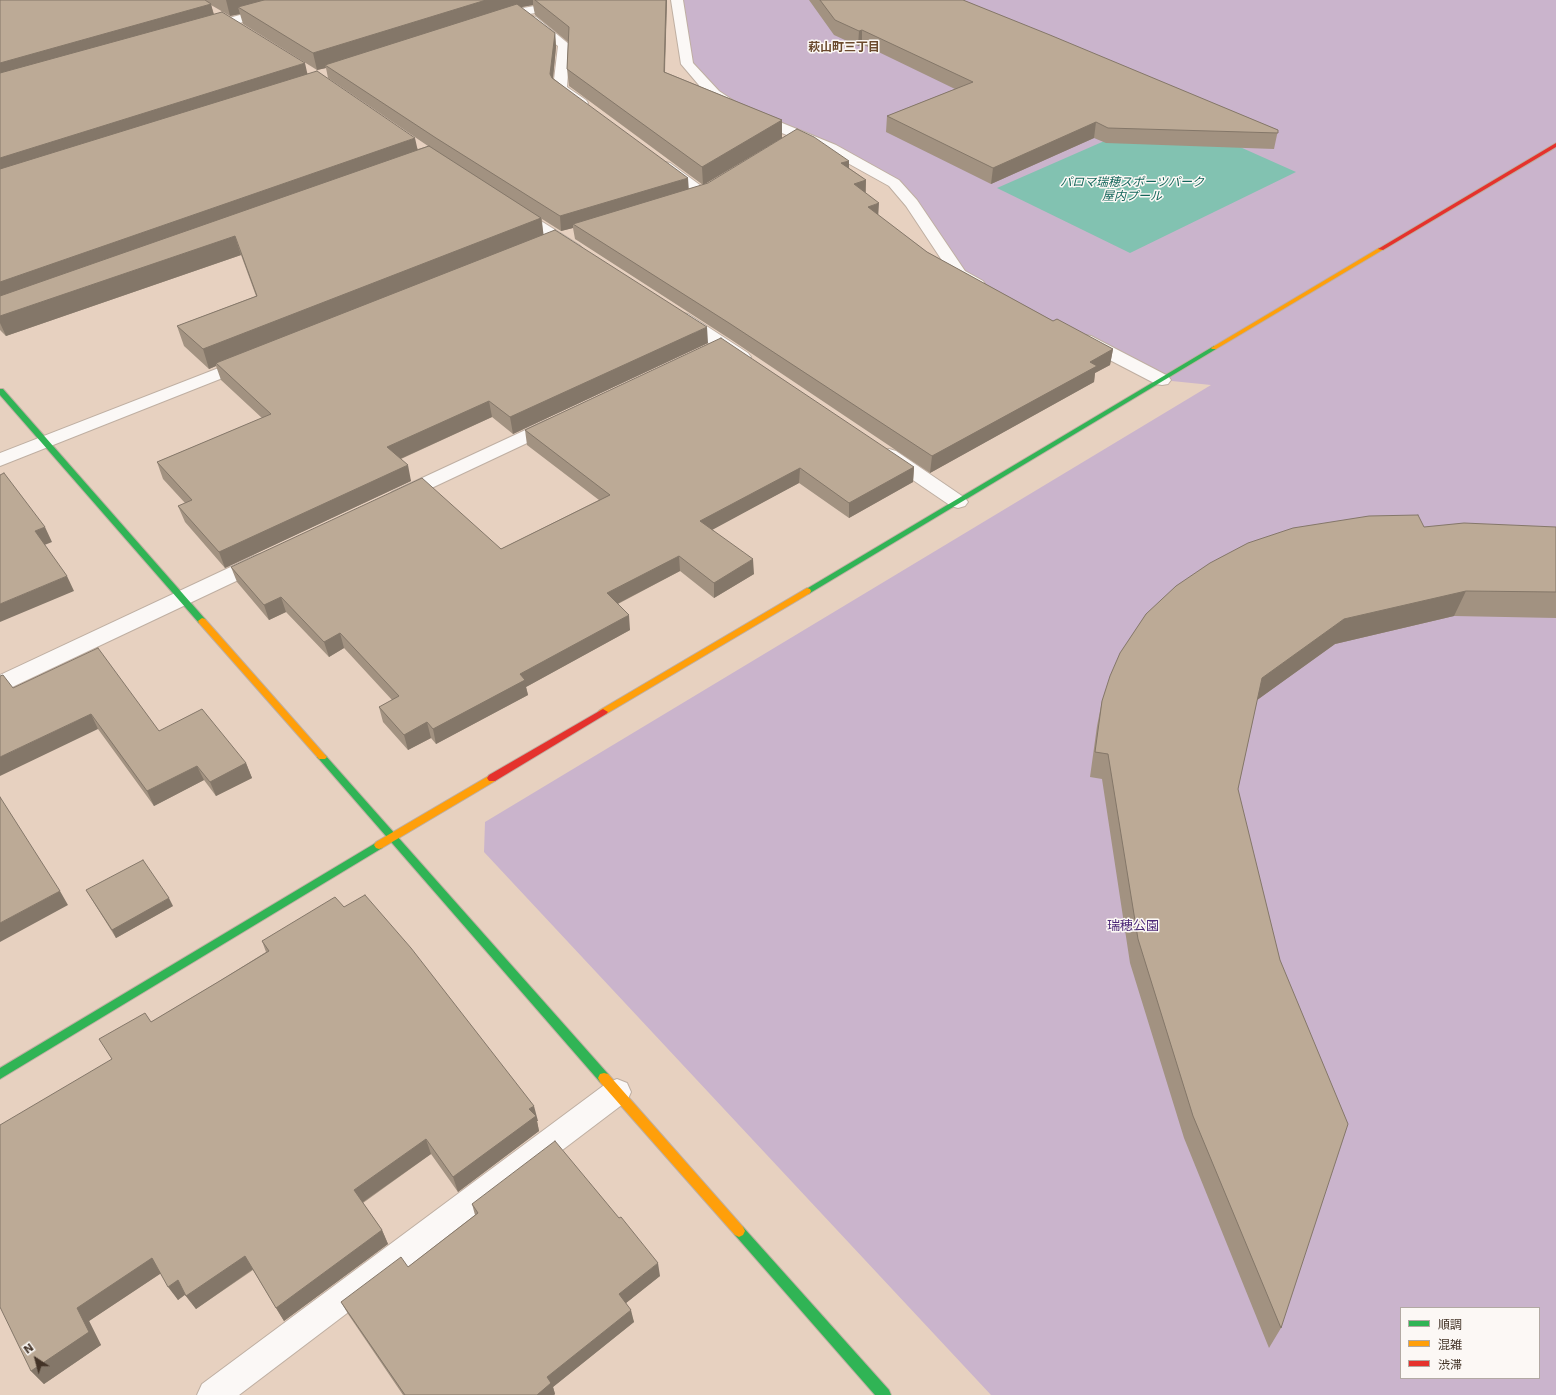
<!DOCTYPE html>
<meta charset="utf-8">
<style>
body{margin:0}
#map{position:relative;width:1556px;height:1395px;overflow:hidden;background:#e7d1c0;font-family:"DejaVu Sans","Noto Sans JP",sans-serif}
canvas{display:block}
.legend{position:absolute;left:1400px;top:1307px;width:140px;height:72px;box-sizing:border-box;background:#fcf8f5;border:1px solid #b2a9a3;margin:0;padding:5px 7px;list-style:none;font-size:12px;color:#433327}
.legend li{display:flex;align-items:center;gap:8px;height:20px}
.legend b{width:20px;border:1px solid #b2a9a3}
.north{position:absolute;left:16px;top:1339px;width:40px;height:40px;-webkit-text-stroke:3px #fcf8f5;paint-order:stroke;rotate:324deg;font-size:11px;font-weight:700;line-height:16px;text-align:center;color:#433327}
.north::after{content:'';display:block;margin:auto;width:14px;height:18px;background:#433327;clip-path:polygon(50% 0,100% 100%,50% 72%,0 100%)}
</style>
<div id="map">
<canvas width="1556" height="1395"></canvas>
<ul class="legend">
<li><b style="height:5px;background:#30b455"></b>順調</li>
<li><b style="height:5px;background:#ff9f0a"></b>混雑</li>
<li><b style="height:5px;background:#e5322d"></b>渋滞</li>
</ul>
<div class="north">N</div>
</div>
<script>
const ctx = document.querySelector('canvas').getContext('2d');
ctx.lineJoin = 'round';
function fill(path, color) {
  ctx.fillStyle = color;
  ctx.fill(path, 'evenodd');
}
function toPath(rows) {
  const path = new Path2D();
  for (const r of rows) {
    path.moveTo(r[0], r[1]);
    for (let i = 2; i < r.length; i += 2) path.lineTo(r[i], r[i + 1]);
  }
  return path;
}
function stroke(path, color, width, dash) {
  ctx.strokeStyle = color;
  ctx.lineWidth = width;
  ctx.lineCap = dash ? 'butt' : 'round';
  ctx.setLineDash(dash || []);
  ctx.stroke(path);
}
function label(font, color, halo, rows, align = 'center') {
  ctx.font = font + ' "DejaVu Sans","Noto Sans JP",sans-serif';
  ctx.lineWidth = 3;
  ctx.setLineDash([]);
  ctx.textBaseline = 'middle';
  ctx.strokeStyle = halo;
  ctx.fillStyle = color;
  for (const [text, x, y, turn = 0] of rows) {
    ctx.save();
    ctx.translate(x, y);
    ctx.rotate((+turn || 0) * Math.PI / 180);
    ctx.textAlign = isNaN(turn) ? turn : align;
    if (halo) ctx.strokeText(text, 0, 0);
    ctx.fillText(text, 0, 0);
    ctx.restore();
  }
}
fill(toPath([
 [677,0,1556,0,1556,1395,991,1395,484,852,485,822,1211,385,1162,380,959,274,894,183,738,110,687,64],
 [1401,1308,1539,1308,1539,1378,1401,1378]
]), '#cab4cc');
fill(toPath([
 [1166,114,1296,172,1130,253,997,188]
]), '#82c2b1');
const street = toPath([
 [295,0,314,0,312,3,207,32,203,31,201,28,203,25,295,0],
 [570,0,597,0,595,3,591,4,523,15,497,24,493,23,491,20,493,17,517,9,570,0],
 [671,0,683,0,693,63,719,91,743,107,836,145,899,180,917,200,965,271,983,281,985,284,983,287,977,289,971,287,953,277,906,206,889,186,826,151,733,113,709,97,681,64,671,0],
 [532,16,536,17,570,45,567,87,586,100,588,103,586,106,576,106,553,88,558,46,528,23,526,20,528,17,532,16],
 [665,162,670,163,708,191,710,194,708,197,703,198,698,197,660,169,658,166,660,163,665,162],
 [517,208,522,209,579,245,582,248,579,251,574,253,569,251,512,215,510,212,512,209,517,208],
 [682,313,688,314,748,353,751,357,748,361,742,362,736,361,676,322,674,318,676,314,682,313],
 [1085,335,1091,336,1168,376,1171,380,1168,384,1162,385,1156,384,1079,344,1077,340,1079,336,1085,335],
 [247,357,253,358,256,362,253,366,0,466,0,453,247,357],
 [553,419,559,420,562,424,559,428,406,500,399,502,392,500,389,496,392,492,547,420,553,419],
 [889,449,896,451,965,498,968,502,965,506,958,508,951,506,882,459,880,455,882,451,889,449],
 [261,554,268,556,271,561,268,566,8,689,0,692,0,675,254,556,261,554],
 [617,1079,627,1083,631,1092,627,1101,239,1395,197,1395,202,1384,607,1083,617,1079]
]);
const fast = toPath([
 [1214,346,1216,347,1216,349,810,593,807,594,803,591,1214,346],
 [0,389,3,389,205,619,206,621,205,623,199,623,0,395,0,389],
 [322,754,325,755,608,1074,610,1078,608,1082,604,1083,600,1082,319,759,317,757,319,755,322,754],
 [379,841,382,842,384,845,382,848,0,1079,0,1068,379,841],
 [739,1225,743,1227,889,1390,891,1395,875,1395,735,1235,733,1231,735,1227,739,1225]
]);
const slow = toPath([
 [1379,248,1384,249,1216,349,1212,349,1211,348,1379,248],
 [807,588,810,589,811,591,810,593,606,714,600,714,598,712,600,710,807,588],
 [202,618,205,619,325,755,327,757,325,759,319,759,199,623,198,621,202,618],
 [492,774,495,775,497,778,495,781,382,848,379,849,376,848,374,845,376,842,492,774],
 [604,1073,608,1074,743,1227,745,1231,743,1235,739,1237,735,1235,600,1082,598,1078,600,1074,604,1073]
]);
const jam = toPath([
 [1556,143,1556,147,1383,250,1378,249,1556,143],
 [603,709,608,712,606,714,495,781,489,781,487,778,489,775,603,709]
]);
stroke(street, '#bfafa2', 2);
stroke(fast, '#bfafa2', 2);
stroke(slow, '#bfafa2', 2);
stroke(jam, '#bfafa2', 2);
fill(street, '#fbf8f6');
fill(fast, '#30b455');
fill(slow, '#ff9f0a');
fill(jam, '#e5322d');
fill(toPath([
 [0,0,667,0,665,72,782,120,782,138,705,184,849,161,849,168,866,180,866,193,878,215,927,252,1053,321,1113,349,1110,365,1095,373,1094,382,930,473,730,339,575,239,573,228,561,231,542,219,543,235,708,343,513,434,492,417,401,459,411,481,225,568,185,522,178,506,185,503,163,479,157,462,262,418,221,380,216,366,209,369,184,346,177,326,256,296,241,255,6,336,0,330],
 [211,5,230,16,240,14,243,24,317,70,326,68,328,78,428,146,418,149,308,74,214,14],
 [533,5,535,15,568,42,567,69,569,86,703,185,689,189,553,78,556,47,555,33,520,7],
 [809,0,963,0,1278,130,1274,149,1106,143,1094,138,991,184,886,132,887,116,955,89,862,44,858,46,834,35],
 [525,430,914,467,913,482,849,518,799,483,712,529,754,574,714,598,680,571,618,604,630,630,526,687,528,695,436,744,431,738,408,750,383,722,379,707,392,700,344,648,329,657,286,612,269,620,237,582,231,567,501,549,599,500,527,445],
 [1424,527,1556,527,1556,618,1454,616,1335,644,1257,700,1238,789,1281,1328,1269,1348,1184,1138,1130,963,1102,779,1090,777,1097,726,1102,701],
 [13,688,159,731,246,763,252,778,216,796,204,780,154,806,98,729],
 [86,890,173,906,116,938],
 [344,907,538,1121,537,1121,539,1131,458,1192,431,1154,363,1203,382,1230,388,1244,284,1321,253,1270,196,1309,185,1295,178,1300,161,1273,89,1321,101,1345,44,1384,31,1371,112,1059,151,1022,218,982,266,952,262,941],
 [472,1204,660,1276,626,1303,634,1322,553,1387,555,1394,554,1395,403,1395,348,1314,341,1302,408,1267,475,1215]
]), '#a29281');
fill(toPath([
 [226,0,289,0,238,7,240,14,230,16],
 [486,0,533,0,533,5,517,8,325,65,326,68,317,70,313,53],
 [666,0,667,0,664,89,664,72],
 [211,4,215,20,0,82,0,63],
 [862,30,862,44,858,46,859,31],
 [555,33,556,47,552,88,550,74],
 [305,63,309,81,0,178,0,158],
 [782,120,782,138,703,185,702,167],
 [1096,122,1094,138,991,184,993,168],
 [415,138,419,156,0,304,0,282],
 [849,161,849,176,841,163],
 [688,178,689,192,573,224,573,228,561,231,560,216],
 [866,180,865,195,854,184],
 [879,203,878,219,868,207],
 [541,218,544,237,216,363,216,366,209,369,203,349],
 [235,236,241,255,6,336,0,323,0,316],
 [707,327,708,343,513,434,510,417],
 [1113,349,1110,365,1095,373,1094,382,930,473,932,456,1090,362],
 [489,401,492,417,391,463,387,447],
 [408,465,411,481,225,568,219,552],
 [914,467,913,482,849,518,849,503],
 [800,468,799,483,701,536,700,521],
 [45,527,52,542,42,546,35,531],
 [679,556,680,571,609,608,607,593],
 [753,559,754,574,714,598,714,583],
 [67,576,74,591,0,622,0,604],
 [1466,591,1454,616,1335,644,1253,703,1262,678,1344,619],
 [281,597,286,612,269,620,264,605],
 [629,615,630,630,526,687,528,695,436,744,433,729,520,674],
 [340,633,344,648,329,657,324,642],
 [91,714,98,729,0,776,0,757],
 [427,722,431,738,408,750,404,735],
 [246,763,252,778,216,796,210,782],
 [197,766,204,780,154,806,147,791],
 [60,891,68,905,0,942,0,923],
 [169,898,173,906,116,938,112,930],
 [534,1106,538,1121,537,1121,539,1131,458,1192,453,1177,529,1109],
 [426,1139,431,1154,360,1204,354,1190],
 [382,1230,388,1244,284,1321,276,1308],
 [245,1256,253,1269,196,1309,186,1296],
 [152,1258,163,1272,89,1321,101,1345,44,1384,31,1371,77,1308],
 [658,1263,660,1276,621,1307,619,1294],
 [178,1280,187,1293,178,1300,168,1287],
 [631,1310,634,1322,553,1387,555,1394,554,1395,537,1395,547,1377]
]), '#847769');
const building = toPath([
 [0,0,205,0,211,4,0,63,0,0],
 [264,0,486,0,313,53,238,7,264,0],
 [535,0,666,0,664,72,782,120,702,167,567,69,569,27,535,0],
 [820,0,963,0,1050,35,1278,130,1278,133,1108,128,1096,122,993,168,887,116,973,82,862,30,859,31,835,20,820,0],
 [517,4,555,33,550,74,552,78,688,178,560,216,436,138,325,65,517,4],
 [222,12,305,63,0,158,0,73,222,12],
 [317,71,415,138,0,282,0,169,317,71],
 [797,129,814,137,849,161,841,163,866,180,854,184,879,203,868,207,927,252,1053,321,1057,319,1113,349,1090,362,1097,366,932,456,729,323,573,224,708,183,797,129],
 [429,146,541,218,203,349,177,326,257,296,235,236,0,316,0,296,429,146],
 [555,230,707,327,510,417,489,401,387,447,408,465,219,552,178,506,192,500,157,462,271,414,216,363,555,230],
 [721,338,914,467,849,503,800,468,700,521,753,559,714,583,679,556,607,593,629,615,520,674,525,680,433,729,427,722,404,735,379,707,399,696,340,633,324,642,281,597,264,605,231,567,422,478,501,549,610,495,525,430,721,338],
 [4,473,45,527,35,531,67,576,0,604,0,475,4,473],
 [1418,515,1424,527,1464,523,1556,527,1556,592,1466,591,1344,619,1262,678,1238,789,1280,960,1348,1124,1281,1328,1193,1116,1138,939,1108,754,1095,752,1102,701,1110,676,1120,653,1146,614,1176,586,1210,563,1248,543,1293,528,1369,516,1418,515],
 [98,648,159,731,202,709,246,763,210,782,197,766,147,791,91,714,0,757,0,676,3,675,13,688,98,648],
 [0,797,60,891,0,923,0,797],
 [143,860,169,898,112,930,86,890,143,860],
 [365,895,411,948,534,1106,529,1109,536,1116,453,1177,426,1139,354,1190,382,1230,276,1308,245,1256,186,1296,178,1280,168,1287,152,1258,77,1308,89,1332,31,1371,0,1307,0,1125,112,1059,99,1039,145,1013,151,1022,218,982,269,951,262,941,335,897,344,907,365,895],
 [555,1141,619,1218,621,1217,658,1263,619,1294,631,1310,547,1377,551,1383,537,1395,405,1395,341,1302,401,1257,408,1267,478,1213,472,1204,555,1141]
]);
fill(building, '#bcaa96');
stroke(building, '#847769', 1);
label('bold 12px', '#6b4a2e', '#fcf8f5', [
 ["萩山町三丁目",844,48]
]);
label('italic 12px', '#12655a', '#fcf8f5', [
 ["パロマ瑞穂スポーツパーク",1132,183],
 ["屋内プール",1132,197]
]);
label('13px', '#4b2776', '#fcf8f5', [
 ["瑞穂公園",1133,927]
]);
</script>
